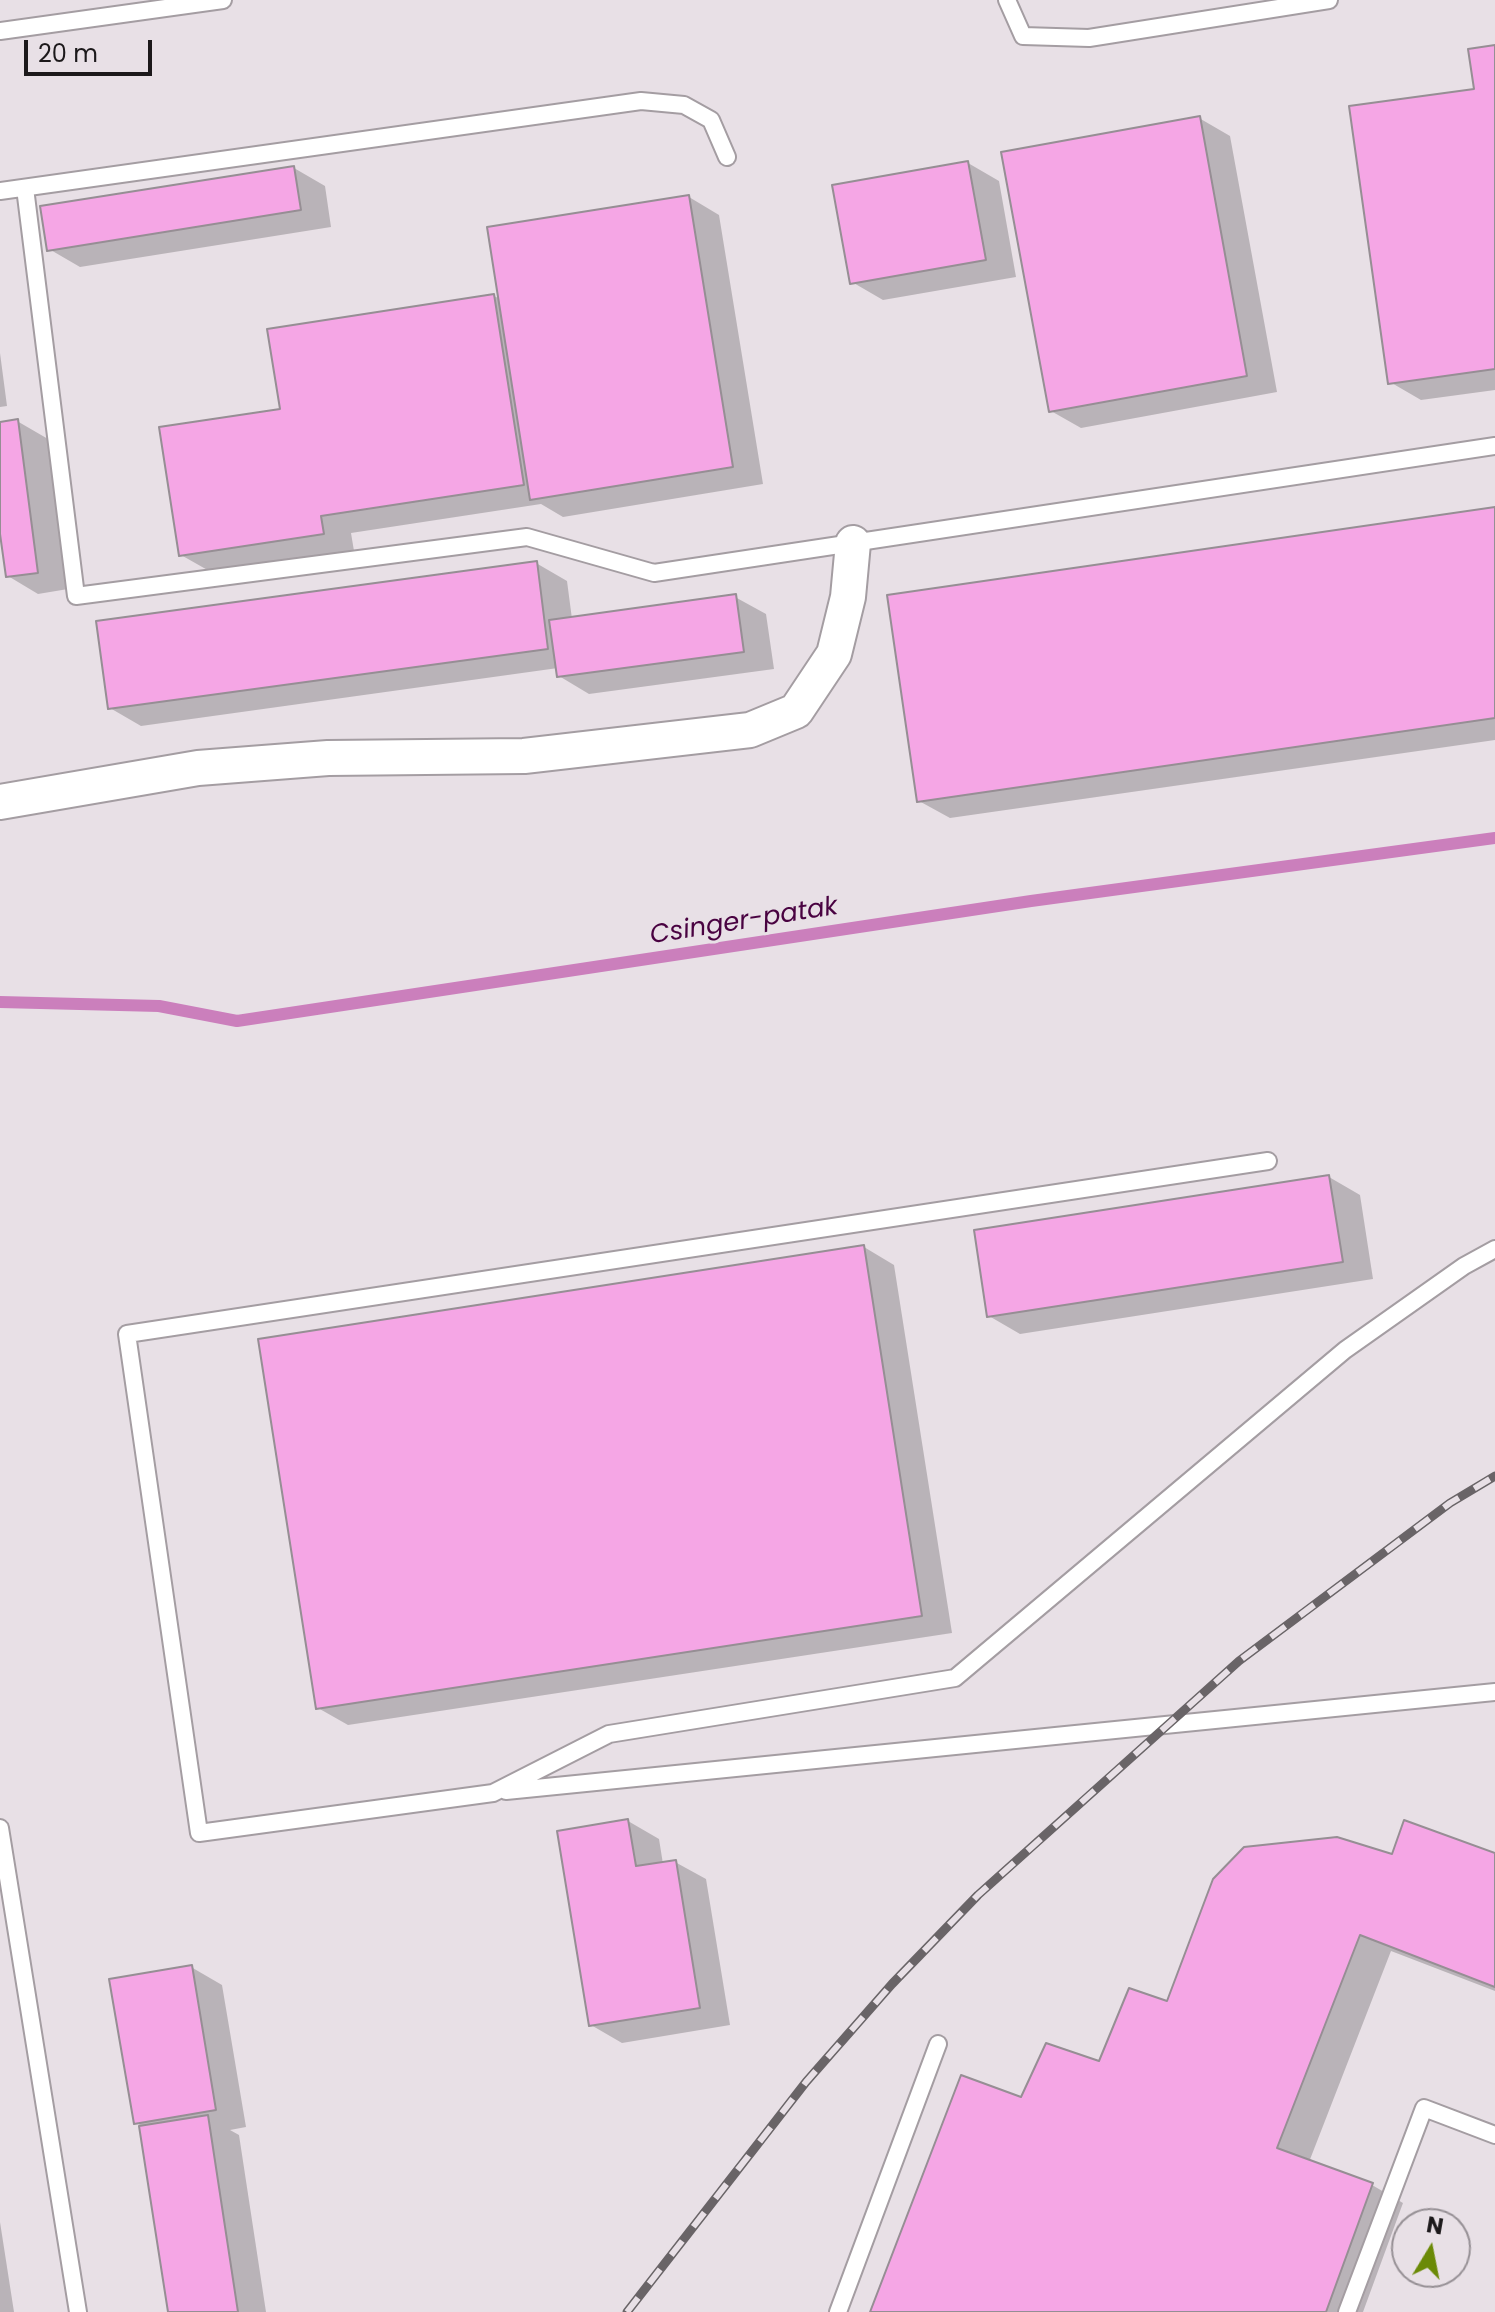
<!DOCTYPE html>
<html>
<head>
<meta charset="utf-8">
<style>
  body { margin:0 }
  #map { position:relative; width:1495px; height:2312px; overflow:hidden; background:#e8e0e6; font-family:Poppins,sans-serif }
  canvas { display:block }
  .north { position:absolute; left:1391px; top:2208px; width:80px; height:80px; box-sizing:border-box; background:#e8e0e6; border:2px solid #969095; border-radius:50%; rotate:10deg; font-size:22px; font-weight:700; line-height:32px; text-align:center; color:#1c191b }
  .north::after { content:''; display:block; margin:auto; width:28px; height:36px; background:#6b8a07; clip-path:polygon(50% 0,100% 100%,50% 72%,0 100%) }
  .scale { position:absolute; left:24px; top:40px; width:128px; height:36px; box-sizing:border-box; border:4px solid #1c191b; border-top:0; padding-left:10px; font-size:24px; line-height:28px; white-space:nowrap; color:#1c191b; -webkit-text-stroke:6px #e8e0e6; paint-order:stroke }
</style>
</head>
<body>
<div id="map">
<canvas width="1495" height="2312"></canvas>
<div class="north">N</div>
<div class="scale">20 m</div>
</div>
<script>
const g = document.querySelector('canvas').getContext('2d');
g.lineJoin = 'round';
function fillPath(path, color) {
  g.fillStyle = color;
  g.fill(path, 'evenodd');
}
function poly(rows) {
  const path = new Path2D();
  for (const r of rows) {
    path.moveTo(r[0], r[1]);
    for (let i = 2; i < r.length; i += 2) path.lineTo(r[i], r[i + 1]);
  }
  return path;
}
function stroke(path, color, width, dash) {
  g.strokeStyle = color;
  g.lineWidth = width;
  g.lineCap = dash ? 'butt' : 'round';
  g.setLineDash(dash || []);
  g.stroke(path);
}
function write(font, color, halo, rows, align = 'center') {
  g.font = font + ' Poppins,sans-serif';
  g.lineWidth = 6;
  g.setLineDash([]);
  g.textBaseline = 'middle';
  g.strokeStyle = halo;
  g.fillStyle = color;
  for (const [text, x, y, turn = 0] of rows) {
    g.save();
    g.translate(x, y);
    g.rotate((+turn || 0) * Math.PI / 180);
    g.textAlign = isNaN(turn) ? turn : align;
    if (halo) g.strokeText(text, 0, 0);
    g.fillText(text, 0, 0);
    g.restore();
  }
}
const shadow = poly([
  [1495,47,1495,390,1421,400,1390,382,1477,91],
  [1199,118,1230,136,1277,392,1081,428,1051,411],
  [968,163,999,181,1016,277,883,300,852,282],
  [294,168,325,186,331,227,80,267,49,249],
  [689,197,719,215,763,484,563,517,541,504,351,533,354,551,211,572,181,555,282,411,494,296,500,299],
  [0,353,7,406,0,407],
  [17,421,48,439,68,589,38,594,8,576,0,519,0,424],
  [1495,509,1495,740,950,818,919,801],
  [536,563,567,581,572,619,735,597,766,614,774,669,589,694,559,676,558,668,141,726,110,708],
  [1329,1177,1360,1195,1373,1279,1020,1334,989,1316],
  [864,1247,894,1265,952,1633,348,1725,318,1708],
  [628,1821,659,1839,663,1864,675,1862,706,1879,730,2025,622,2043,591,2025],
  [1495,1855,1495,1991,1391,1951,1309,2162,1372,2185,1403,2203,1363,2312,873,2312,1022,2100,1100,2063,1169,2003,1393,1856],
  [191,1967,222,1985,246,2127,230,2130,239,2135,266,2312,170,2312,142,2126,136,2123],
  [0,2222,14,2312,0,2312]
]);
const stream = poly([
  [0,1002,159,1006,237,1021,1031,901,1495,838]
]);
const building = poly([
  [1495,45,1495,369,1388,384,1349,106,1474,89,1468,49,1495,45],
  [1200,116,1247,376,1049,412,1001,152,1200,116],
  [968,161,986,260,850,284,832,185,968,161],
  [294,166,301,210,47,251,40,206,294,166],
  [689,195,733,467,530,500,487,227,689,195],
  [494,294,524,485,321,516,324,534,179,556,159,427,280,409,267,329,494,294],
  [18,419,38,573,6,577,0,534,0,422,18,419],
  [1495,507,1495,718,917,802,887,595,1495,507],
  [537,561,548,649,108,709,96,621,537,561],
  [736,594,744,652,557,677,549,620,736,594],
  [1329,1175,1343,1262,987,1317,974,1230,1329,1175],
  [864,1245,922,1616,316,1709,258,1339,864,1245],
  [628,1819,636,1866,676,1860,700,2008,589,2026,557,1831,628,1819],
  [1404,1820,1495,1853,1495,1987,1360,1935,1277,2148,1373,2183,1326,2312,870,2312,961,2075,1021,2097,1046,2043,1099,2061,1129,1988,1167,2001,1213,1879,1244,1847,1337,1837,1392,1854,1404,1820],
  [192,1965,216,2110,134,2124,109,1979,192,1965],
  [208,2115,238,2312,168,2312,139,2126,208,2115]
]);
const service = poly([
  [1007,0,1023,36,1089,38,1329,0],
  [0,31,223,0],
  [25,188,76,596,527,537,654,573,1495,446],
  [0,191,641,101,684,105,711,120,727,157],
  [1268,1161,127,1334,199,1833,493,1793,609,1734,955,1678,1345,1350,1464,1266,1495,1249],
  [506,1791,1495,1692],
  [0,1828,78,2312],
  [838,2312,938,2044],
  [1347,2312,1424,2108,1495,2135]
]);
const minor = poly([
  [0,802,198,768,328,758,524,756,750,730,796,711,834,654,848,597,853,543]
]);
const rail = poly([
  [627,2312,806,2082,892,1984,978,1895,1239,1661,1450,1503,1495,1476]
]);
const waterNames = [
  ["Csinger-patak",744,922,-9]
];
fillPath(shadow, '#0003');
stroke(stream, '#cb7fbc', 12);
fillPath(building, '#f5a6e5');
stroke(building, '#968e94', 2);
stroke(service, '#a49da2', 20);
stroke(minor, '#a49da2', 38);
stroke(service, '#fff', 16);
stroke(minor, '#fff', 34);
stroke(rail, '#696467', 9);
stroke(rail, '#e8e0e6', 6, [18]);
write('italic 26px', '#490241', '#e8e0e6', waterNames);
</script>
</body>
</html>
